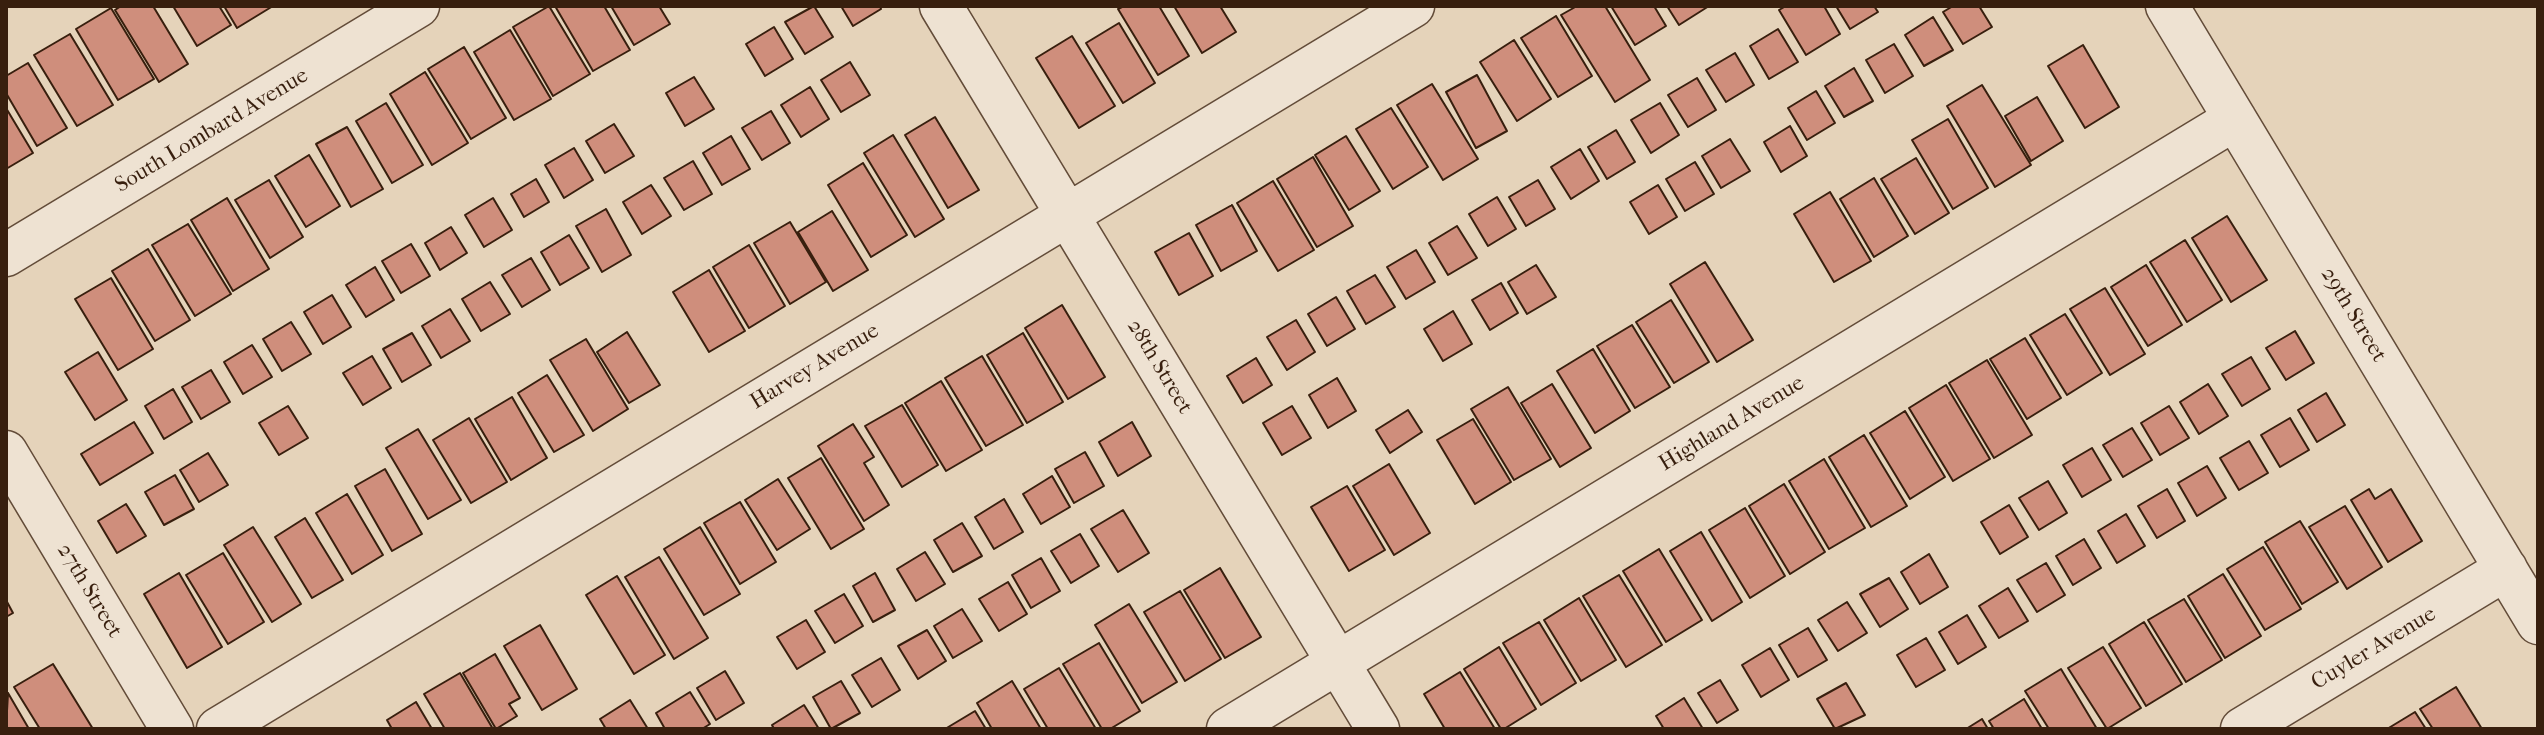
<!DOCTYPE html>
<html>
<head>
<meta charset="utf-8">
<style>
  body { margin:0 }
  #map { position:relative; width:2544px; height:735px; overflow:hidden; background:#e5d3ba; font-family:"IM FELL French Canon",serif }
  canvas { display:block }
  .frame { position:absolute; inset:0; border:8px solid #381f0e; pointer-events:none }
</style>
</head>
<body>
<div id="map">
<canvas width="2544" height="735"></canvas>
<div class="frame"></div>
</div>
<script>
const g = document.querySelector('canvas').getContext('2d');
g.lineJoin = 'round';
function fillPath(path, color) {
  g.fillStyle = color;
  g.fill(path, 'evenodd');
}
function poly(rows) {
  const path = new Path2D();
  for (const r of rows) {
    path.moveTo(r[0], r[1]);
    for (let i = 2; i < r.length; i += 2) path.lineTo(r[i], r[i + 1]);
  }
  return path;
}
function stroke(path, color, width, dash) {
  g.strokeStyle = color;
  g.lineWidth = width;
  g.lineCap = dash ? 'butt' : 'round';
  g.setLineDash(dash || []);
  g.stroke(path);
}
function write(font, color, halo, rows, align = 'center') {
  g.font = font + ' "IM FELL French Canon",serif';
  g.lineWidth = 7;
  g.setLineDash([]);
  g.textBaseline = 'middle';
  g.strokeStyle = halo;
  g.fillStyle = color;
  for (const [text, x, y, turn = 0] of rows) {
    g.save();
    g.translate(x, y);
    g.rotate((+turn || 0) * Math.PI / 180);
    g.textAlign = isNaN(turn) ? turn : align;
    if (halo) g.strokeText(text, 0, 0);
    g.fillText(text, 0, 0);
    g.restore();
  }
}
const building = poly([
  [121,6,153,6,188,64,159,82,115,10,121,6],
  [173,6,219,6,231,25,197,46,173,6],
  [224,6,273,6,237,28,224,6],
  [549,6,590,74,553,96,513,27,549,6],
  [555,6,604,6,630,50,593,71,555,6],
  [611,6,659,6,670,24,634,45,611,6],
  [814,6,833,37,805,54,785,22,814,6],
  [841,6,880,6,881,9,853,26,841,6],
  [1124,6,1159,6,1189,56,1158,75,1118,9,1124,6],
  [1174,6,1220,6,1236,32,1202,53,1174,6],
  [1577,6,1605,6,1650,80,1615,102,1561,15,1577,6],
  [1611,6,1654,6,1666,26,1635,45,1611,6],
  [1667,6,1709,6,1679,25,1667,6],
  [1786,6,1824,6,1840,34,1806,55,1779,10,1786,6],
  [1836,6,1874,6,1878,12,1850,29,1836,6],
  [1953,6,1979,6,1992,27,1963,44,1943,12,1953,6],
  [111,8,154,79,118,100,76,29,111,8],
  [1556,16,1592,76,1558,97,1521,38,1556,16],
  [1933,17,1953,50,1924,66,1905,35,1933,17],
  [1119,23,1155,83,1123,103,1086,43,1119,23],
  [774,27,793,59,765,76,746,44,774,27],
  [1778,29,1798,62,1769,79,1750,46,1778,29],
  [510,30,551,99,514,120,474,52,510,30],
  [70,34,113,105,77,126,34,55,70,34],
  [1072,36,1115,106,1079,128,1036,58,1072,36],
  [1514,40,1551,99,1517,121,1480,62,1514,40],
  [1894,44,1913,76,1885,93,1866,60,1894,44],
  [2083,45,2119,107,2085,128,2048,66,2083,45],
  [464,47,506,118,471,139,428,69,464,47],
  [1735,53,1754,85,1726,102,1706,70,1735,53],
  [850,62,870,95,841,112,821,80,850,62],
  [28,63,67,128,37,146,6,93,6,76,28,63],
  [1854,68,1873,101,1844,117,1825,86,1854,68],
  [425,72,468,143,432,165,390,94,425,72],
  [1477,75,1507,131,1476,148,1446,92,1477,75],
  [694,77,714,109,685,126,666,93,694,77],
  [1697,78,1716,110,1688,127,1668,95,1697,78],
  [1432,84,1478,159,1443,180,1397,105,1432,84],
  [1982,85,2031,165,1995,187,1947,106,1982,85],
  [810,87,829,119,801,137,781,105,810,87],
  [1816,91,1835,123,1807,140,1788,108,1816,91],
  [2037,97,2063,141,2031,161,2005,116,2037,97],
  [386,103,423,165,392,183,356,121,386,103],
  [1660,103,1679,135,1651,153,1631,120,1660,103],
  [6,108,33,153,6,169,6,108],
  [1391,108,1428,167,1393,189,1356,129,1391,108],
  [771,111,790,143,762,160,742,128,771,111],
  [935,117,979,190,948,208,905,135,935,117],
  [1948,119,1988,188,1953,209,1912,140,1948,119],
  [614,124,634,156,605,173,586,141,614,124],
  [1790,126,1807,156,1781,172,1764,142,1790,126],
  [347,127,383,189,351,207,316,144,347,127],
  [1616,130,1635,162,1607,179,1588,147,1616,130],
  [893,135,944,219,915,237,864,153,893,135],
  [731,136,750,169,722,185,703,153,731,136],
  [1346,136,1380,191,1349,210,1315,155,1346,136],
  [1730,139,1750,171,1721,188,1702,156,1730,139],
  [574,148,593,180,564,198,545,165,574,148],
  [1580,149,1599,181,1571,199,1551,167,1580,149],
  [309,155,340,206,306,227,275,176,309,155],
  [1313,157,1353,226,1317,247,1277,179,1313,157],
  [1916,158,1949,213,1915,234,1881,179,1916,158],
  [693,161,712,194,684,210,664,178,693,161],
  [1695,162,1714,194,1685,211,1666,179,1695,162],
  [863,163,907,235,871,257,828,185,863,163],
  [1874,178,1908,236,1874,257,1840,199,1874,178],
  [536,179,549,202,524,217,511,194,536,179],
  [269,180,303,237,270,258,235,200,269,180],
  [1538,180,1555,209,1526,226,1509,197,1538,180],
  [1273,181,1314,250,1278,271,1237,203,1273,181],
  [651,185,671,216,642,234,623,202,651,185],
  [1658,185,1677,217,1649,234,1630,202,1658,185],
  [1830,192,1871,261,1834,282,1794,214,1830,192],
  [1497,197,1516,229,1488,246,1469,214,1497,197],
  [227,198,269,269,233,291,191,220,227,198],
  [493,198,512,230,484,247,465,215,493,198],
  [1232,205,1257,251,1221,271,1196,225,1232,205],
  [606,209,631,255,602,272,576,226,606,209],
  [832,211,868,270,833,291,798,232,832,211],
  [2227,216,2267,280,2231,302,2192,238,2227,216],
  [790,222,826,282,790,304,754,243,790,222],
  [188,224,231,294,195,316,152,245,188,224],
  [1457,226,1477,258,1448,275,1429,243,1457,226],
  [451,227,467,253,440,270,425,243,451,227],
  [1189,233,1213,276,1179,295,1155,252,1189,233],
  [569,235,589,268,560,285,541,252,569,235],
  [2185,240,2222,300,2187,322,2150,262,2185,240],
  [411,244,430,276,401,293,382,261,411,244],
  [749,245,785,306,749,328,713,267,749,245],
  [148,249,190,320,155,341,112,271,148,249],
  [1416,250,1435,282,1406,299,1387,267,1416,250],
  [531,258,550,290,522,307,502,275,531,258],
  [1705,262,1753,340,1717,362,1670,284,1705,262],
  [1536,265,1556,297,1527,314,1508,282,1536,265],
  [2146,265,2182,325,2148,346,2111,287,2146,265],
  [375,267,394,300,366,317,346,285,375,267],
  [709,270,745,331,709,352,673,292,709,270],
  [1375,275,1395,307,1366,324,1347,291,1375,275],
  [111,278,153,349,118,370,75,299,111,278],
  [490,282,510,314,481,331,462,299,490,282],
  [1501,283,1518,313,1490,330,1472,300,1501,283],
  [2105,288,2145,354,2110,375,2070,309,2105,288],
  [332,295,351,327,323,344,304,312,332,295],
  [1336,297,1355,329,1327,346,1308,314,1336,297],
  [1671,300,1709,362,1674,383,1636,322,1671,300],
  [1062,305,1105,377,1068,399,1025,328,1062,305],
  [450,309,470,341,441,358,422,326,450,309],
  [1453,311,1472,344,1443,361,1424,329,1453,311],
  [2065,314,2102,373,2067,395,2030,335,2065,314],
  [1296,320,1315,352,1287,370,1267,337,1296,320],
  [291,322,311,354,282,371,263,339,291,322],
  [1632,325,1670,387,1635,408,1597,346,1632,325],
  [2295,331,2314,363,2286,380,2266,348,2295,331],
  [627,332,660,385,629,403,597,352,627,332],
  [412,333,431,365,402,382,383,349,412,333],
  [1023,333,1063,402,1027,423,987,355,1023,333],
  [2025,338,2061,398,2027,419,1990,359,2025,338],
  [586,339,628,409,593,431,550,360,586,339],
  [252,345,272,377,243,394,224,362,252,345],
  [1593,349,1630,411,1595,433,1557,371,1593,349],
  [98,352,127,400,95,420,65,372,98,352],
  [372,356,391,388,363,405,343,373,372,356],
  [982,356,1023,425,986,446,945,378,982,356],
  [2251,357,2270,389,2242,406,2222,374,2251,357],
  [1256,358,1272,385,1243,403,1227,376,1256,358],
  [1987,360,2032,435,1994,458,1949,383,1987,360],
  [211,370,230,402,201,419,182,387,211,370],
  [547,375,584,435,554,452,518,393,547,375],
  [1337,378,1356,411,1328,428,1309,395,1337,378],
  [941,381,982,450,946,471,905,403,941,381],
  [1552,384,1591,448,1560,467,1521,403,1552,384],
  [2208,384,2228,416,2199,434,2180,402,2208,384],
  [1946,385,1990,459,1953,481,1909,408,1946,385],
  [1508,387,1551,459,1514,480,1471,409,1508,387],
  [173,389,192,422,164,439,145,406,173,389],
  [2326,393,2345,425,2317,442,2298,410,2326,393],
  [512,397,547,458,511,480,475,419,512,397],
  [902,405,938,465,902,487,865,426,902,405],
  [288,406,308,438,279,455,259,423,288,406],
  [1292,406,1311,438,1282,455,1263,423,1292,406],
  [2169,406,2189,438,2160,455,2141,423,2169,406],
  [1408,410,1422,432,1390,453,1376,430,1408,410],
  [1905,411,1945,477,1910,499,1870,433,1905,411],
  [469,418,507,482,471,503,433,440,469,418],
  [2290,418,2309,450,2280,467,2261,435,2290,418],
  [1473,419,1511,482,1475,504,1437,440,1473,419],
  [134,422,153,453,100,485,81,454,134,422],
  [1132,422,1151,456,1118,476,1099,442,1132,422],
  [853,424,874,457,864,463,889,505,864,521,818,446,853,424],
  [2132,428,2152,460,2123,477,2103,445,2132,428],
  [418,429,461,500,428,519,386,448,418,429],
  [1864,435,1907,506,1871,527,1829,457,1864,435],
  [2249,441,2268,473,2239,490,2220,458,2249,441],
  [2092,448,2111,480,2082,497,2063,465,2092,448],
  [1085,452,1104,486,1074,503,1055,469,1085,452],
  [208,453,228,485,199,502,180,470,208,453],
  [821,458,864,529,831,549,788,478,821,458],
  [1824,459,1865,528,1829,549,1789,481,1824,459],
  [1389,464,1430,533,1394,555,1353,486,1389,464],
  [2207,466,2226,498,2197,516,2178,483,2207,466],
  [385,469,422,534,392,551,355,486,385,469],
  [175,475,194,509,164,525,145,492,175,475],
  [1052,476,1070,507,1041,524,1023,494,1052,476],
  [778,479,810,529,777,550,745,500,778,479],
  [2048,481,2067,513,2039,530,2019,498,2048,481],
  [1784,484,1825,552,1790,574,1749,506,1784,484],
  [1347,486,1385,550,1349,571,1311,507,1347,486],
  [2167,489,2185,521,2157,538,2138,506,2167,489],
  [2369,489,2375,499,2391,489,2422,541,2388,562,2351,500,2369,489],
  [347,494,383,555,352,574,316,513,347,494],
  [1004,499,1023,532,994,549,975,517,1004,499],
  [740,502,776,562,740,584,704,523,740,502],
  [126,504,146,536,117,553,98,521,126,504],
  [2009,505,2028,537,2000,554,1981,522,2009,505],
  [2345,506,2382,567,2347,589,2309,527,2345,506],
  [1745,508,1785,576,1750,598,1709,530,1745,508],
  [1123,510,1149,553,1118,572,1091,529,1123,510],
  [2126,514,2145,546,2117,563,2098,531,2126,514],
  [305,518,343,580,312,598,275,537,305,518],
  [2300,521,2338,582,2302,604,2265,542,2300,521],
  [962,523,982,556,953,572,934,540,962,523],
  [253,527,301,604,272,622,224,545,253,527],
  [700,527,740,594,704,615,664,549,700,527],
  [1701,532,1742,602,1712,621,1670,551,1701,532],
  [1080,534,1099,566,1071,583,1051,551,1080,534],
  [2084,539,2101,568,2073,585,2056,556,2084,539],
  [2263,547,2301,609,2265,630,2227,569,2263,547],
  [1659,549,1702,620,1666,642,1623,571,1659,549],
  [925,552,945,584,916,601,897,569,925,552],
  [223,553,264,622,228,644,186,575,223,553],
  [1929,554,1948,587,1920,604,1901,572,1929,554],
  [659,557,708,638,674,659,625,577,659,557],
  [1041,558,1060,591,1031,608,1012,575,1041,558],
  [2046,563,2065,595,2037,612,2017,580,2046,563],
  [1220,568,1261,637,1225,658,1184,590,1220,568],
  [179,573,222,647,187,668,144,594,179,573],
  [875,573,895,610,873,622,853,586,875,573],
  [2223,574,2261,636,2225,658,2188,596,2223,574],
  [1619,575,1662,645,1626,667,1583,596,1619,575],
  [617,576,665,655,634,674,586,595,617,576],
  [1889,578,1908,609,1880,627,1860,594,1889,578],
  [1008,582,1027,614,999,631,979,599,1008,582],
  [2008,588,2028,621,1999,638,1979,606,2008,588],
  [1180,591,1221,659,1185,681,1144,612,1180,591],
  [844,594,863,626,835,643,815,611,844,594],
  [1579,598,1616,660,1581,681,1544,620,1579,598],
  [2184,599,2222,660,2186,682,2148,620,2184,599],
  [6,600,13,613,6,617,6,600],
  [1847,602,1867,633,1838,651,1818,620,1847,602],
  [1129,604,1177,682,1142,703,1095,625,1129,604],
  [962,609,982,641,953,658,934,626,962,609],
  [1967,615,1986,647,1958,664,1939,632,1967,615],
  [806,620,825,652,797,669,777,637,806,620],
  [1539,622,1576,683,1541,705,1503,643,1539,622],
  [2144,622,2182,684,2146,706,2109,644,2144,622],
  [540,625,577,689,542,710,504,646,540,625],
  [1808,628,1827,660,1798,677,1779,645,1808,628],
  [927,630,946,661,918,679,898,646,927,630],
  [1926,638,1945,670,1916,687,1897,655,1926,638],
  [1099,643,1140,711,1110,729,1102,729,1063,664,1099,643],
  [1499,647,1536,709,1504,729,1501,729,1464,669,1499,647],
  [2103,647,2141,708,2107,729,2068,668,2103,647],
  [1770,648,1789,680,1761,697,1742,665,1770,648],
  [495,654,520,698,509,704,517,716,496,729,463,673,495,654],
  [881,658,900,690,872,707,852,675,881,658],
  [53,664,93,729,40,729,14,687,53,664],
  [1059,668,1096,729,1048,729,1024,689,1059,668],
  [2061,669,2097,729,2049,729,2025,691,2061,669],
  [725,671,744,703,716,720,697,688,725,671],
  [1460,672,1495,729,1445,729,1424,694,1460,672],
  [460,673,493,729,445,729,424,694,460,673],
  [1720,680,1738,710,1717,723,1698,693,1720,680],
  [841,681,860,713,831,729,813,697,841,681],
  [1012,681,1041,729,992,729,977,703,1012,681],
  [1846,683,1865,715,1835,729,1817,699,1846,683],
  [2456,687,2482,729,2433,729,2420,709,2456,687],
  [690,692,710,724,702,729,665,729,656,713,690,692],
  [8,693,29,729,6,729,8,693],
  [1684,698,1703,729,1664,729,1656,716,1684,698],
  [2024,699,2042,729,1994,729,1989,721,2024,699],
  [630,700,648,729,606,729,600,719,630,700],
  [416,702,432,729,392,729,387,720,416,702],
  [804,705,819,729,774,729,772,725,804,705],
  [975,711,986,729,945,729,975,711],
  [2415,712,2426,729,2387,729,2415,712],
  [1982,719,1988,729,1966,729,1982,719]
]);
const minor = poly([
  [941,6,1378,729],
  [2167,6,2538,623],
  [6,255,418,6],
  [6,452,172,729],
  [218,729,1413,6],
  [1228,729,2235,119],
  [2242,729,2506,569]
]);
const streetNames = [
  ["South Lombard Avenue",212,131,-31],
  ["29th Street",2353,315,59],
  ["Harvey Avenue",815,367,-31],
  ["28th Street",1159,367,59],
  ["Highland Avenue",1732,424,-31],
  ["27th Street",89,591,59],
  ["Cuyler Avenue",2374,649,-31]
];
fillPath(building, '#cf8e7c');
stroke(building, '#381f0e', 2);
stroke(minor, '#634c39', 45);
stroke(minor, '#eee2d2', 42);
write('22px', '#381f0e', '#eee2d2', streetNames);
</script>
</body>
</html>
